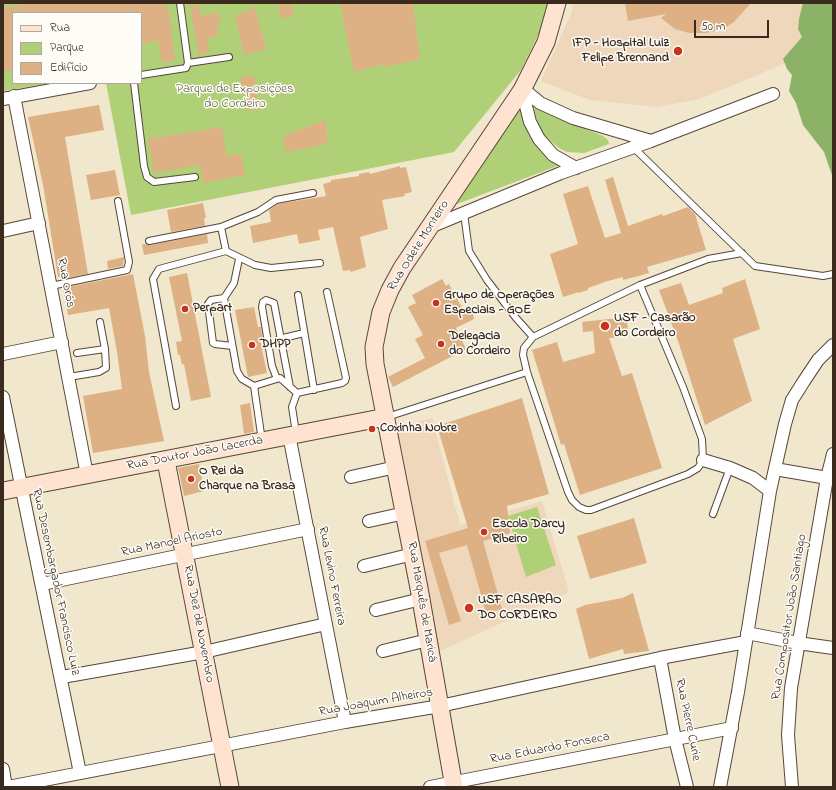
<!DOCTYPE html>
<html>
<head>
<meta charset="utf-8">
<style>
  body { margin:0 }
  #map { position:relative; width:836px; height:790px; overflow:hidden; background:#f1e7cd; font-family:"Indie Flower",sans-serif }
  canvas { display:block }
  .frame { position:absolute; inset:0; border:4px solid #3b2a1e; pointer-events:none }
  .legend { position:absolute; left:12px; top:12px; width:130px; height:72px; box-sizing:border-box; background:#fdfcf7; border:1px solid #afa8a0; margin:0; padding:5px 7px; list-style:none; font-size:12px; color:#3b2a1e }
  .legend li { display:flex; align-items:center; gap:8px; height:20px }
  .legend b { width:20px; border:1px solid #afa8a0 }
  .scale { position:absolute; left:694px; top:20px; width:75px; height:18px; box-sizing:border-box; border:2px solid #3b2a1e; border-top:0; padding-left:5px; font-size:12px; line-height:14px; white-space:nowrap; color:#3b2a1e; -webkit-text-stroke:3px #fdfcf7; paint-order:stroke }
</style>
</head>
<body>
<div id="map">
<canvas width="836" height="790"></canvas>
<div class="frame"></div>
<ul class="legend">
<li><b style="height:5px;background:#fee3d1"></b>Rua</li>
<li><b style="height:11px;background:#b0d077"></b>Parque</li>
<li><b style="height:11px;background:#deb185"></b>Edifício</li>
</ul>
<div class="scale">50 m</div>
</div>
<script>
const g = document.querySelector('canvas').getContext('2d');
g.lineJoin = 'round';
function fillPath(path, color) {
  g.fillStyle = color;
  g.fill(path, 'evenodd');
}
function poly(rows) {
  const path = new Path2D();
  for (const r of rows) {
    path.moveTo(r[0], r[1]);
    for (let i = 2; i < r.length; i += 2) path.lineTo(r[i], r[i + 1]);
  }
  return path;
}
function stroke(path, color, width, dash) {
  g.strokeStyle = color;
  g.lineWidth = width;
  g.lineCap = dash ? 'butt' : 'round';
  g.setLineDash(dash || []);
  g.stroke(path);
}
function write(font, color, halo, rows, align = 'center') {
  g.font = font + ' "Indie Flower",sans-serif';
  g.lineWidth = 3;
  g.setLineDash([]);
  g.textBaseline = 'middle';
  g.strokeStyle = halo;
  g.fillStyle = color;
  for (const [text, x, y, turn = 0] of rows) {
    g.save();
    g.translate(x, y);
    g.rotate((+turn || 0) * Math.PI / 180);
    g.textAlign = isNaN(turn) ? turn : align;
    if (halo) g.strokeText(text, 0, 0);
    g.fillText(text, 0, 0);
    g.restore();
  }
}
const built = poly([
  [573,3,809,3,814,40,788,62,700,99,657,107,590,100,541,81,571,14],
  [432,418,460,525,542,501,569,592,438,652,419,538,396,428]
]);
const green = poly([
  [3,3,549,3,540,31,521,70,454,152,131,215,106,83,141,83,141,13,13,13,13,83,52,83,3,91],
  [519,104,525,126,531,138,541,150,560,165,457,204,456,202],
  [536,108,603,136,608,140,609,144,584,153,567,152,559,148,544,136,538,124,534,110],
  [537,507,556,565,526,577,508,516]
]);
const forest = poly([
  [803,3,833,3,833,178,824,152,803,125,796,103,789,91,792,75,787,69,783,59,802,37,798,29,799,19]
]);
const building = poly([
  [29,3,166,3,167,10,169,10,175,60,162,63,158,40,141,44,141,13,13,13,13,70,3,72,3,9],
  [278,3,291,3,294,15,281,19],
  [340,3,413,3,420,59,386,67,385,64,354,72],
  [625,3,751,3,734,22,723,29,706,33,689,33,675,29,661,18,666,14,628,21],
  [199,5,202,16,219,12,220,26,217,26,218,35,207,39,209,51,199,57,190,6],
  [255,7,266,49,244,55,235,16],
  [254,75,259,108,248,111,240,78],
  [99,105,104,130,65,137,88,274,61,279,61,277,58,277,43,185,28,117],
  [326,120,327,144,286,152,283,136],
  [222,127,227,156,241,154,245,175,203,183,200,165,154,173,148,139],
  [400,166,400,168,406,167,412,192,404,194,405,196,382,200,388,229,360,237,366,267,351,272,350,270,343,271,333,227,318,230,320,240,299,244,297,234,253,243,250,226,271,222,269,210,277,204,326,196,323,184,331,182,331,180,359,176,359,174,369,172,370,174],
  [115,170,120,195,91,200,86,175],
  [613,177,628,226,662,214,663,216,688,207,695,214,706,250,647,267,649,273,639,276,623,280,623,277,608,281,588,288,588,290,579,293,579,292,563,297,550,254,578,244,563,194,588,186,605,238,621,233,605,180],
  [203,203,206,218,204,218,205,226,171,232,167,210],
  [207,234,208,243,144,255,142,244,150,245],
  [124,257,123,266,108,269,107,261],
  [187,273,211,397,191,401,184,364,182,365,180,355,178,355,176,342,182,341,169,277],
  [133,274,145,336,149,372,164,441,93,453,83,396,122,389,117,352,109,308,68,315,63,288],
  [442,279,446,286,449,284,465,313,472,310,474,319,456,328,466,349,393,387,388,377,425,358,415,339,423,335,408,307,416,303,412,295],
  [745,279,760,329,733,339,752,401,705,425,678,341,659,290,681,283,689,305,723,293,722,288],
  [254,307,258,327,261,327,263,340,260,340,267,373,248,377,235,310],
  [627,317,628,336,609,338,622,376,632,373,662,468,580,495,564,444,561,445,532,350,557,342,563,362,595,353,593,331,583,332,582,322],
  [522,398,549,494,507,506,510,533,483,541,502,609,486,613,467,545,439,553,461,621,449,625,425,541,468,528,437,426],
  [250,403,254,432,244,434,240,405],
  [199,464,204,491,184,496,178,468],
  [634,518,647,563,590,579,577,536],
  [633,593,649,651,624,654,623,649,589,659,576,609,585,605,622,598]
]);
const service = poly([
  [188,63,229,57],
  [141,75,186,68,188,63,180,3],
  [134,83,144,166,147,177,154,182,195,177],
  [634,148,755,266,823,276,833,274],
  [464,213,469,251,487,280,516,318,533,337],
  [221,227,226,251],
  [149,241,221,227,258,212,276,200,313,193],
  [239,259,234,283,224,298,237,371,242,379,254,386],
  [640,285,683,387,702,439,703,460,698,468,688,474,591,510,586,510,579,507,572,500,568,492,527,372,523,355,524,348,533,337,640,285],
  [640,285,708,259,742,253],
  [51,286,127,270,129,262,118,201],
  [298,295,314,390],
  [224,298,211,300,208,304,213,343,215,344,232,346],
  [100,322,105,349],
  [279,339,304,333],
  [69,377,99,372,106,368,105,349,77,353],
  [277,379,272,366,262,307,263,302,266,300,274,303,290,387],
  [176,406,153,279,159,269,226,251,255,265,271,268,320,263],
  [387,417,527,372],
  [296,433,292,407,297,393],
  [262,441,254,386,280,378,297,393,342,383,345,381,346,378,327,292],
  [713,514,730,468]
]);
const minor = poly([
  [523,89,540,103,573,118,651,141],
  [522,90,530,122,539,139,553,155,576,168],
  [14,96,87,475],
  [3,99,90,83],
  [430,227,561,173,651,141,773,94],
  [3,231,39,223],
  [3,354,62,342],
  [3,397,80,773],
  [289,435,345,722],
  [703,460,730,468,753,478,770,491],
  [775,469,833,479],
  [351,477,396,467],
  [369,521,405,513],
  [364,566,413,554],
  [42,584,308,529],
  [376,610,421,599],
  [747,633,798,643,833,648],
  [383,651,428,640],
  [660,658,675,739,687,787],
  [62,677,204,652,326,624],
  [3,769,6,787],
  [8,787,345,722,440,706,660,658,746,642],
  [430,787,732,728],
  [720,787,738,692,770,491,785,424,792,400,804,381,818,360,833,345],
  [792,787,788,735,791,688,827,478,833,454]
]);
const secondary = poly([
  [166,461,230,787],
  [3,491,386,417],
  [454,787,419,588,375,364,374,347,381,312,390,290,402,268,522,90,546,42,557,3]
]);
const markers = [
  [678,51,5,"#c8321e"],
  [436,303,4,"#c8321e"],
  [185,309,4,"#c8321e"],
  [605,326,5,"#c8321e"],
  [441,344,4,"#c8321e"],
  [252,345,4,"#c8321e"],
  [372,429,4,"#c8321e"],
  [191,479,4,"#c8321e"],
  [484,532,4,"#c8321e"],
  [469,608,5,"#c8321e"]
];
const poiNames = [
  ["IFP - Hospital Luiz",669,44,"right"],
  ["Felipe Brennand",669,59,"right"],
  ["Grupo de Operações",444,296],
  ["Especiais - GOE",444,311],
  ["Perpart",193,309],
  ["USF - Casarão",614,319],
  ["do Cordeiro",614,334],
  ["Delegacia",449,337],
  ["do Cordeiro",449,352],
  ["DHPP",260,345],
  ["Coxinha Nobre",380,429],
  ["O Rei da",199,472],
  ["Charque na Brasa",199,487],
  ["Escola Darcy",492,525],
  ["Ribeiro",492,540],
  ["USF CASARAO",478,601],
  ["DO CORDEIRO",478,616]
];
const parkNames = [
  ["Parque de Exposições",235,90],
  ["do Cordeiro",235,105]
];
const streetNames = [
  ["Rua Odete Monteiro",419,246,-58],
  ["Rua Orós",65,283,79],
  ["Rua Doutor João Lacerda",195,454,-11],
  ["Rua Manoel Ariosto",172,543,-12],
  ["Rua Levino Ferreira",331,576,79],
  ["Rua Desembargador Francisco Luiz",55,582,78],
  ["Rua Marquês de Maricá",421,602,80],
  ["Rua Compositor João Santiago",790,617,-81],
  ["Rua Dez de Novembro",198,624,79],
  ["Rua Joaquim Alheiros",376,703,-10],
  ["Rua Pierre Curie",687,720,78],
  ["Rua Eduardo Fonseca",550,749,-11]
];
fillPath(built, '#eed7bb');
fillPath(green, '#b0d077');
fillPath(forest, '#8cb268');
fillPath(building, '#deb185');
stroke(service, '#564638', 8);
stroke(minor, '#564638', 14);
stroke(secondary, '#564638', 19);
stroke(service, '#fff', 6);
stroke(minor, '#fff', 12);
stroke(secondary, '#fee3d1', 17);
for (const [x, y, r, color] of markers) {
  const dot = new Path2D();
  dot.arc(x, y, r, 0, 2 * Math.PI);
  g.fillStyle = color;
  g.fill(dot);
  stroke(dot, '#fdfcf7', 1.5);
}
write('bold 13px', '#3b2a1e', '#fdfcf7', poiNames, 'left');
write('13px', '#5e5c39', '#fdfcf7', parkNames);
write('13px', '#3b2a1e', '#fdfcf7', streetNames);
</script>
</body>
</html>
